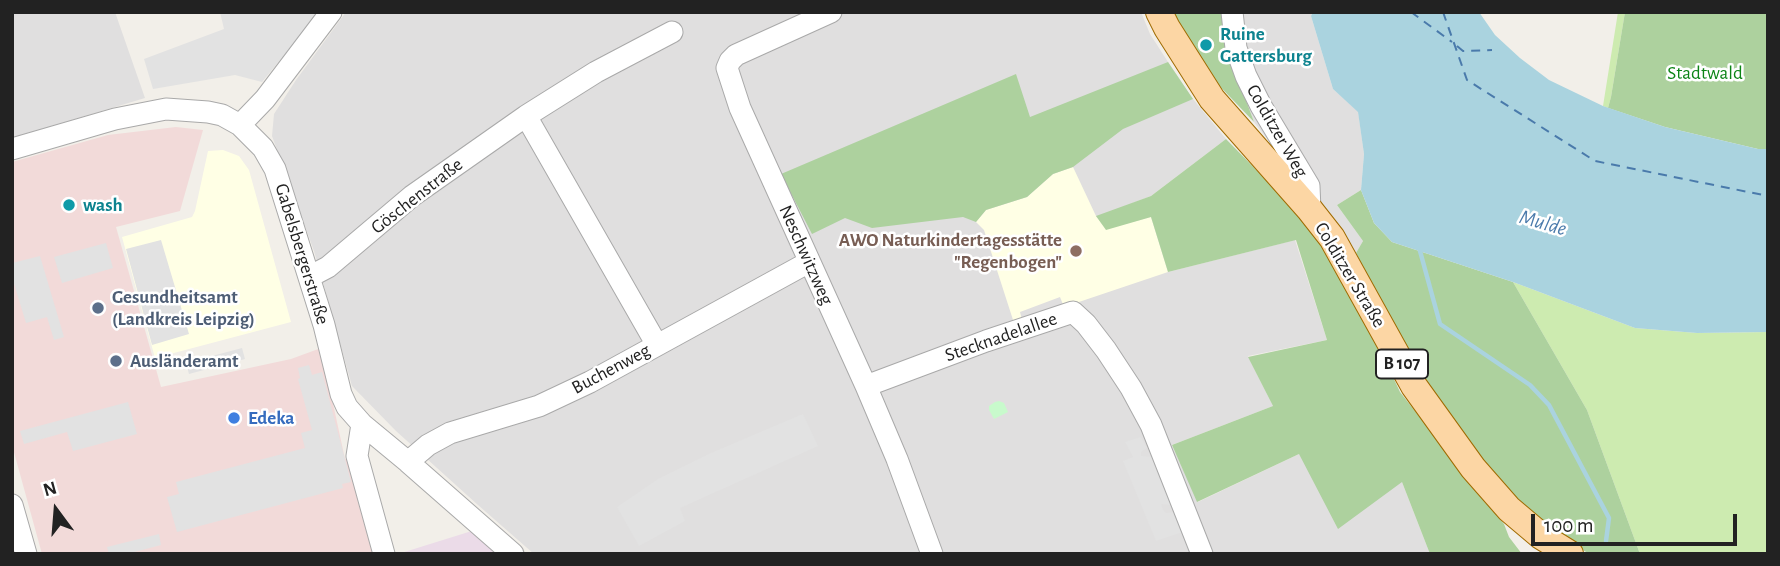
<!DOCTYPE html>
<html>
<head>
<meta charset="utf-8">
<style>
  body { margin:0 }
  #map { position:relative; width:1780px; height:566px; overflow:hidden; background:#f2efe9; font-family:"Alegreya Sans",sans-serif }
  canvas { display:block }
  .frame { position:absolute; inset:0; border:14px solid #222; pointer-events:none }
  .north { position:absolute; left:21px; top:475px; width:70px; height:70px; -webkit-text-stroke:5px #fff; paint-order:stroke; rotate:344deg; font-size:19px; font-weight:700; line-height:28px; text-align:center; color:#222 }
  .north::after { content:''; display:block; margin:auto; width:24px; height:32px; background:#222; clip-path:polygon(50% 0,100% 100%,50% 72%,0 100%) }
  .scale { position:absolute; left:1531px; top:514px; width:206px; height:32px; box-sizing:border-box; border:4px solid #222; border-top:0; padding-left:9px; font-size:21px; line-height:24px; white-space:nowrap; color:#222; -webkit-text-stroke:5px #fff; paint-order:stroke }
</style>
</head>
<body>
<div id="map">
<canvas width="1780" height="566"></canvas>
<div class="frame"></div>
<div class="north">N</div>
<div class="scale">100 m</div>
</div>
<script>
const g = document.querySelector('canvas').getContext('2d');
g.lineJoin = 'round';
function fillPath(path, color) {
  g.fillStyle = color;
  g.fill(path, 'evenodd');
}
function poly(rows) {
  const path = new Path2D();
  for (const r of rows) {
    path.moveTo(r[0], r[1]);
    for (let i = 2; i < r.length; i += 2) path.lineTo(r[i], r[i + 1]);
  }
  return path;
}
function stroke(path, color, width, dash) {
  g.strokeStyle = color;
  g.lineWidth = width;
  g.lineCap = dash ? 'butt' : 'round';
  g.setLineDash(dash || []);
  g.stroke(path);
}
function write(font, color, halo, rows, align = 'center') {
  g.font = font + ' "Alegreya Sans",sans-serif';
  g.lineWidth = 5;
  g.setLineDash([]);
  g.textBaseline = 'middle';
  g.strokeStyle = halo;
  g.fillStyle = color;
  for (const [text, x, y, turn = 0] of rows) {
    g.save();
    g.translate(x, y);
    g.rotate((+turn || 0) * Math.PI / 180);
    g.textAlign = isNaN(turn) ? turn : align;
    if (halo) g.strokeText(text, 0, 0);
    g.fillText(text, 0, 0);
    g.restore();
  }
}
const residential = poly([
  [12,12,115,12,145,98,12,138],
  [346,12,1141,12,1150,34,1168,62,1193,99,1226,139,1151,196,1097,217,1106,230,1151,217,1168,272,1295,240,1327,340,1248,356,1273,406,1172,445,1198,502,1299,454,1402,482,1430,554,534,554,478,505,396,431,352,386,314,251,272,136,274,114,296,80],
  [1224,12,1313,12,1311,16,1333,89,1358,111,1364,154,1361,190,1337,205,1363,241,1356,253,1254,122,1232,62]
]);
const commercial = poly([
  [176,127,203,130,180,211,116,227,161,387,291,359,321,348,345,459,357,456,383,554,42,554,12,445,12,162,108,135]
]);
const industrial = poly([
  [475,530,502,554,398,554]
]);
const education = poly([
  [223,150,239,156,249,170,291,322,155,358,122,237,192,217,195,211,208,151],
  [1073,167,1096,216,1106,229,1151,217,1168,272,1064,307,1060,297,1020,312,1022,320,1014,323,984,230,976,222,986,210,1027,197,1053,174]
]);
const grass = poly([
  [1618,12,1625,12,1611,97,1608,108,1603,106],
  [1513,282,1635,328,1697,333,1768,332,1768,554,1640,554,1587,410]
]);
const forest = poly([
  [1173,12,1224,12,1232,62,1254,122,1210,76,1183,32],
  [1625,12,1768,12,1768,149,1758,149,1665,127,1608,108,1611,97],
  [1168,62,1193,99,1123,129,1073,167,1053,174,1027,197,986,210,976,222,963,217,872,228,845,218,812,234,781,174,1016,74,1030,117],
  [1226,139,1273,187,1316,237,1327,253,1379,347,1400,392,1504,524,1509,537,1522,554,1430,554,1402,482,1338,529,1299,454,1197,502,1172,445,1273,406,1248,357,1327,340,1296,240,1168,272,1151,217,1106,230,1096,216,1151,196],
  [1361,190,1374,223,1392,242,1513,282,1587,410,1640,554,1590,554,1566,541,1513,500,1434,397,1409,356,1356,253,1363,241,1337,205]
]);
const park = poly([
  [999,401,1004,403,1008,412,994,419,989,410,989,406,995,402]
]);
const parking = poly([
  [220,12,317,12,313,20,262,82,235,75,153,89,144,59,224,29],
  [161,240,189,334,152,345,126,249],
  [106,243,113,268,62,283,54,257],
  [40,256,64,337,54,340,47,317,26,323,12,277,12,263],
  [242,348,245,359,189,374,186,363],
  [309,365,312,375,322,372,351,482,342,484,343,488,177,532,167,497,179,494,176,482,305,448,301,433,312,430,298,379,300,378,298,368],
  [128,402,137,434,73,451,67,432,24,444,20,431],
  [803,414,818,446,680,508,685,521,639,546,617,507,658,479,711,453],
  [1141,437,1147,448,1141,452,1141,456,1154,457,1172,505,1161,504,1163,510,1166,513,1175,512,1183,532,1156,541,1123,461,1133,457,1125,442],
  [159,534,161,545,127,554,109,554,107,547]
]);
const water = poly([
  [1313,12,1479,12,1495,35,1520,58,1549,80,1603,106,1665,127,1758,149,1768,149,1768,332,1697,333,1635,328,1513,282,1392,242,1374,223,1361,190,1364,154,1358,112,1333,89,1311,16]
]);
const stream = poly([
  [1420,248,1420,251,1440,324,1530,385,1549,405,1609,518,1606,541]
]);
const ferry = poly([
  [1411,12,1452,42],
  [1443,12,1467,80,1595,161,1768,196],
  [1457,46,1463,51,1492,50]
]);
const minor = poly([
  [831,12,736,55,730,61,727,68,740,108,866,386,897,459,932,554],
  [1232,12,1236,48,1246,76,1261,106,1309,186,1310,210],
  [526,116,657,345],
  [240,125,265,99,331,12],
  [12,149,115,119,166,109,208,112,222,115,240,125,263,148,275,169,324,325,341,394,347,407,362,424,408,462,513,554],
  [309,277,328,267,412,196,526,116,596,72,672,32],
  [866,386,986,341,1073,312,1086,324,1106,350,1131,388,1151,425,1202,554],
  [362,424,357,456,384,554],
  [408,462,428,445,450,433,539,406,590,382,809,262],
  [12,505,26,554]
]);
const major = poly([
  [1159,12,1167,28,1212,99,1310,210,1332,238,1414,386,1473,468,1509,509,1541,536,1570,554]
]);
const markers = [
  [1206,45,7,"#0f9aa8"],
  [69,205,7,"#0f9aa8"],
  [1076,251,7,"#8d6e63"],
  [98,308,7,"#5c6f8a"],
  [116,361,7,"#5c6f8a"],
  [234,418,7,"#3f7fe0"]
];
const shields = [
  [1402,364,52]
];
const shieldNames = [
  ["B 107",1402,364]
];
const cultureNames = [
  ["Ruine",1220,34],
  ["Gattersburg",1220,56],
  ["wash",83,205]
];
const parkNames = [
  ["Stadtwald",1705,73]
];
const streetNames = [
  ["Colditzer Weg",1277,131,60],
  ["Göschenstraße",417,196,-38],
  ["Gabelsbergerstraße",302,254,73],
  ["Neschwitzweg",806,255,66],
  ["Colditzer Straße",1350,275,59],
  ["Stecknadelallee",1001,337,-19],
  ["Buchenweg",611,369,-28]
];
const educationNames = [
  ["AWO Naturkindertagesstätte",1062,240],
  ["\"Regenbogen\"",1062,262]
];
const serviceNames = [
  ["Gesundheitsamt",112,297],
  ["(Landkreis Leipzig)",112,319],
  ["Ausländeramt",130,361]
];
const shopNames = [
  ["Edeka",248,418]
];
const waterNames = [
  ["Mulde",1543,223,16]
];
fillPath(residential, '#e0dfdf');
fillPath(commercial, '#f2dad9');
fillPath(industrial, '#ebdbe8');
fillPath(education, '#ffffe5');
fillPath(grass, '#cdebb0');
fillPath(forest, '#add19e');
fillPath(park, '#c8facc');
fillPath(parking, '#e2e2e2');
fillPath(water, '#aad3df');
stroke(stream, '#aad3df', 4.5);
stroke(ferry, '#4a7aab', 2, [9, 7]);
stroke(minor, '#a9a9a9', 23);
stroke(major, '#a06b00', 28);
stroke(minor, '#fff', 21);
stroke(major, '#fcd6a4', 26);
for (const [x, y, r, color] of markers) {
  const dot = new Path2D();
  dot.arc(x, y, r, 0, 2 * Math.PI);
  g.fillStyle = color;
  g.fill(dot);
  stroke(dot, '#fff', 2.5);
}
for (const [x, y, w] of shields) {
  const box = new Path2D();
  box.roundRect(x - w / 2, y - 14.5, w, 29, 5);
  g.fillStyle = '#fff';
  g.fill(box);
  stroke(box, '#222', 2);
}
write('bold 18px', '#222', null, shieldNames);
write('bold 19px', '#0d838f', '#fff', cultureNames, 'left');
write('19px', '#0c8416', '#fff', parkNames);
write('19px', '#222', '#fff', streetNames);
write('bold 19px', '#785e54', '#fff', educationNames, 'right');
write('bold 19px', '#4e5e75', '#fff', serviceNames, 'left');
write('bold 19px', '#366cbe', '#fff', shopNames, 'left');
write('italic 21px', '#4a7aab', '#fff', waterNames);
</script>
</body>
</html>
